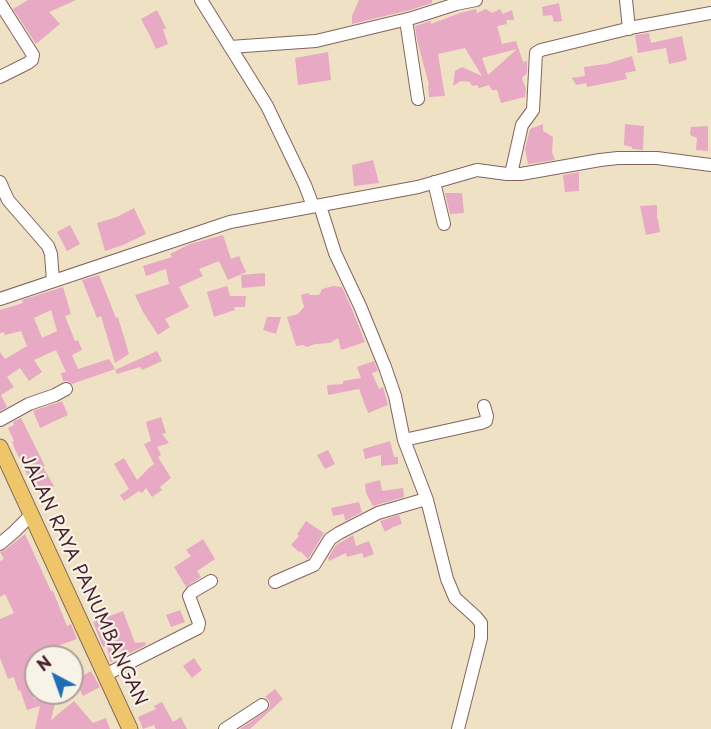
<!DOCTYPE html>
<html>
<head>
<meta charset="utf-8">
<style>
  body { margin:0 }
  #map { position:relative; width:711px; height:729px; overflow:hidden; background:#efe2c4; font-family:"Playpen Sans",sans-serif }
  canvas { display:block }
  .north { position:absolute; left:24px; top:645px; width:60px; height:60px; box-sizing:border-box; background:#f7f3e8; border:2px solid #b29e9c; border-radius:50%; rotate:319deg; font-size:16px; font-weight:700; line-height:24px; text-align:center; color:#4a1f2b }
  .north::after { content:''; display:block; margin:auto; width:21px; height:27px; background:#1f6fb2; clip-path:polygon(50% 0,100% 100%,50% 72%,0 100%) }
</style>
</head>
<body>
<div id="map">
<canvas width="711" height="729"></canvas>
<div class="north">N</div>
</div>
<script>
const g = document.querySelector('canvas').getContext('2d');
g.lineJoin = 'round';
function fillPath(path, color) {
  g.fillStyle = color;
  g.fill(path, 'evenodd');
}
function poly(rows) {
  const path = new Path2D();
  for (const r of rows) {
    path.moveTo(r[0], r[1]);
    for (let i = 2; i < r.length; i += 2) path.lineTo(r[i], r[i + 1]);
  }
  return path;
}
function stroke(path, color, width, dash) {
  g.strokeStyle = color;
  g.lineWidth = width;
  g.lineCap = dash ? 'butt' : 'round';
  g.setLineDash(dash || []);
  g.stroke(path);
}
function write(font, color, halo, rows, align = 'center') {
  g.font = font + ' "Playpen Sans",sans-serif';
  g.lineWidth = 4.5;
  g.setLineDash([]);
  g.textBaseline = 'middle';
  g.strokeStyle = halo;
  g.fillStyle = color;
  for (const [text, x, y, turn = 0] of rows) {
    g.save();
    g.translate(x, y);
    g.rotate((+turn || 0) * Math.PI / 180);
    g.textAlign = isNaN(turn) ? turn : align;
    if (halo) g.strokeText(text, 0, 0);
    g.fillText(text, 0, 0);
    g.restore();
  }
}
const building = poly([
  [28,0,76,0,49,12,60,24,36,44,13,9],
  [359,0,432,0,432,3,410,10,352,24,352,16],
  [559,3,562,21,554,22,552,15,543,16,542,7],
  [476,9,477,13,486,9,492,13,500,9,503,14,512,10,514,20,506,20,507,24,497,26,502,44,516,41,523,62,527,61,527,73,522,78,526,89,525,97,501,103,497,90,492,90,489,85,479,88,477,85,472,86,470,82,461,81,453,86,455,71,462,67,482,76,465,48,438,54,445,96,429,97,428,85,429,85,417,40,415,26,431,21,431,24,460,13],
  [517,49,488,75,482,58],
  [157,10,166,28,163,30,168,44,156,49,150,36,141,19],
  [649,33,651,43,682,36,687,60,669,64,666,48,638,53,635,35],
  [328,52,331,80,298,85,295,58],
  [632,56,636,71,625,73,627,79,587,87,586,83,576,85,572,78,585,76,584,67,606,64],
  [543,124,543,131,553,137,552,152,555,160,528,164,525,149,530,129],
  [625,124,644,126,643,150,632,149,632,147,624,145],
  [708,126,708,151,696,150,697,138,690,135,691,127],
  [373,160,379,183,354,186,352,165],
  [579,172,579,191,565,192,563,175],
  [445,193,462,193,464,213,450,214],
  [657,205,657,219,658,219,660,232,646,235,640,206],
  [134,208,146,234,123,245,105,251,97,223,117,217],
  [70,225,80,244,67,251,57,232],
  [223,235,231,259,239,256,246,272,228,280,219,261,199,269,203,276,179,287,189,307,165,319,170,327,158,335,143,312,135,295,169,284,166,269,146,276,143,266,172,257,170,254,190,244],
  [265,273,265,286,242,288,241,275],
  [99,275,116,318,118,317,129,354,115,363,101,316,97,318,82,280],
  [227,286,230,296,246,296,245,307,234,307,235,310,214,317,207,292],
  [333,286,342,287,352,309,365,342,341,350,338,338,330,343,315,344,307,347,303,345,296,346,287,317,298,314,304,307,301,295,308,293,310,295,319,295,322,289],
  [63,287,71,314,65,316,75,341,78,340,82,350,72,355,78,369,109,359,115,369,72,384,67,381,63,381,61,373,66,372,56,350,34,360,42,372,29,381,20,368,7,377,14,387,1,395,7,407,0,411,0,352,5,359,27,346,21,331,5,335,4,332,0,333,0,310,23,303,22,300],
  [51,310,57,331,42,338,34,318],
  [267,317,281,317,276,334,263,330],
  [157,351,162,361,142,370,140,367,117,374,115,370],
  [374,361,378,371,372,373,379,389,383,387,388,405,368,413,359,389,328,395,327,385,343,384,343,381,361,378,357,367],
  [62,401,68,415,40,428,33,411],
  [161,417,166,433,162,434,169,443,157,447,161,455,158,457,171,478,160,487,162,490,152,497,146,488,142,493,139,491,124,501,120,495,129,489,114,464,124,458,137,480,150,467,154,464,144,444,151,441,146,422],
  [21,418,45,466,43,467,54,486,40,495,27,475,15,449,12,442,14,441,8,428,14,425,13,422],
  [390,441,394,457,398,457,398,464,381,466,381,455,365,459,363,449],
  [328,450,335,464,325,469,317,455],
  [380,480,382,491,403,488,404,497,373,506,366,493,365,484],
  [359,502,362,512,345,521,344,514,333,516,331,508],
  [399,515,402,524,393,527,385,532,380,521],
  [306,521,324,533,308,559,300,551,299,552,291,545,299,536,297,534],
  [25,534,51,591,53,591,67,626,71,624,77,639,52,648,56,657,36,657,36,685,30,687,34,699,55,704,51,720,74,701,93,723,106,718,110,729,35,729,40,706,27,710,20,690,18,691,14,677,8,679,0,658,0,619,14,613,5,594,0,597,0,561,4,559,0,552,5,550],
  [353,535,356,546,369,541,374,554,364,558,362,553,347,557,346,553,329,561,328,558,336,545],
  [203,539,215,559,197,571,201,577,186,587,174,567,191,556,186,550],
  [180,610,185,622,171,627,166,615],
  [123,611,135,643,145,642,146,645,114,661,110,662,107,646,103,647,93,622],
  [194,658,202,670,192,678,183,666],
  [91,671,100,687,83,696,75,680],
  [275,689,283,699,250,729,240,729,269,709,270,704,269,700,265,697],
  [162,702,173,722,181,717,187,729,156,729,154,725,143,729,138,717,156,709,154,706]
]);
const minor = poly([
  [201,0,267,106,305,185,313,206],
  [626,0,629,29],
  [0,3,33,55,32,60,28,63,0,77],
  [406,20,418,99],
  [230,47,316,41,412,18,456,4,476,0],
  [511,174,522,125,533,110,536,53,541,50,635,27,711,13],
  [0,182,8,200,48,246,51,254,53,281],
  [434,182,444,224],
  [320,206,335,253,360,306,385,367,395,396,404,440,427,500,447,579,455,598,476,617,481,623,481,638,458,729],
  [0,299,230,222,418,187,477,170,507,174,521,174,600,160,618,158,657,158,711,165],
  [0,420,29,404,55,395,66,389],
  [404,440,481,423,486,421,487,416,484,406],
  [0,544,14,532,31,515],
  [275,582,314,565,330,539,339,533,378,513,426,499],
  [105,675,198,628,199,623,189,596,192,592,211,581],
  [225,729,262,705]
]);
const major = poly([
  [0,447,130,729]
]);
const streetNames = [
  ["JALAN RAYA PANUMBANGAN",83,580,65]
];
fillPath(building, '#e7a9c4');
stroke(minor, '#846361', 14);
stroke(major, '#846361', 17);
stroke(minor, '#fff', 12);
stroke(major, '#eec569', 15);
write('18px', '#4a1f2b', '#f7f3e8', streetNames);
</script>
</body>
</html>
